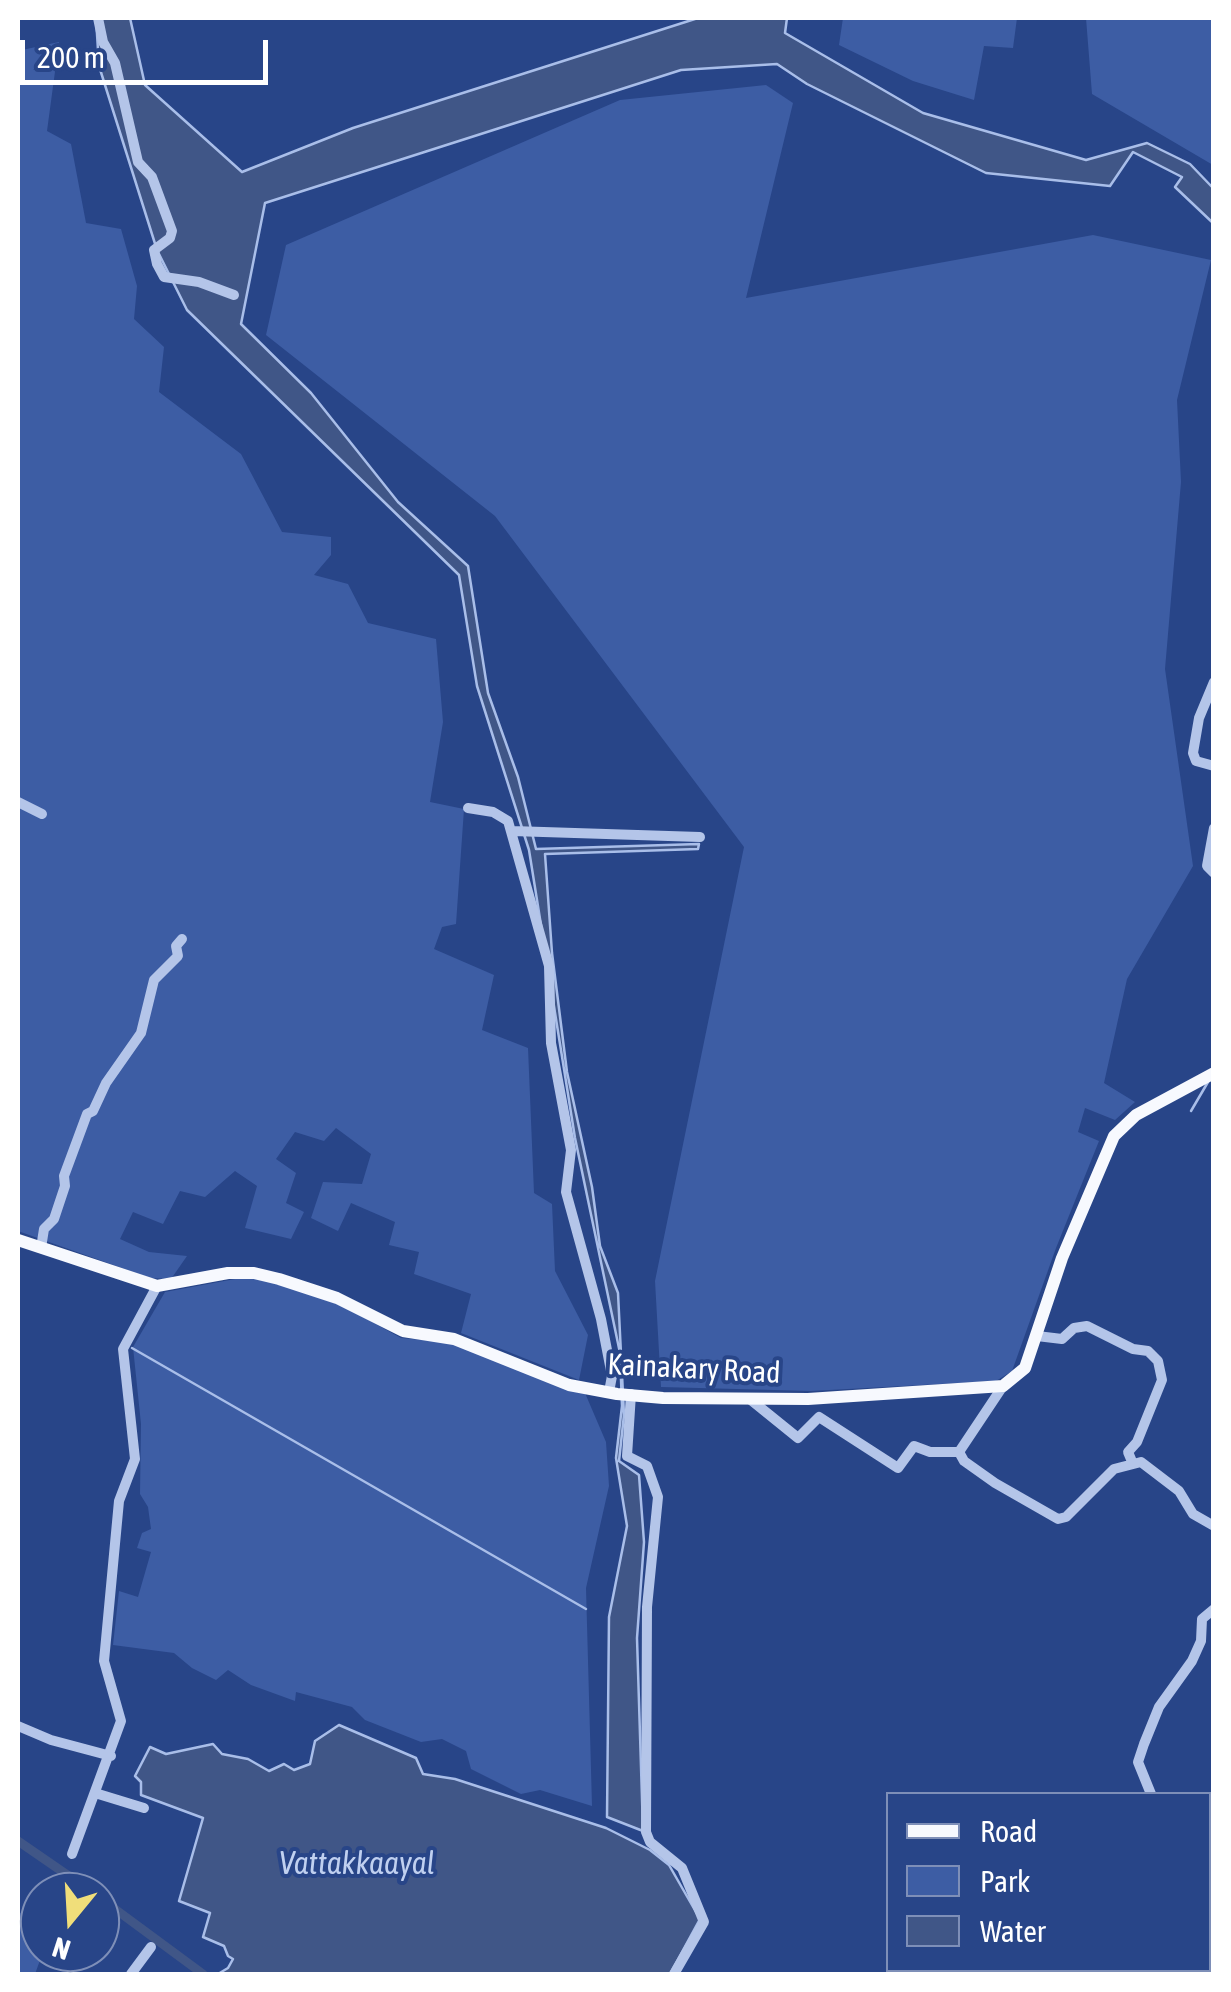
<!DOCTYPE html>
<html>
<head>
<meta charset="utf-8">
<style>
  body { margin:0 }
  #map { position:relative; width:1231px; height:1992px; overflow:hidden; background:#284588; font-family:"Asap Condensed",sans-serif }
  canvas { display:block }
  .frame { position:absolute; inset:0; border:20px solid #fff; pointer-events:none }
  .legend { position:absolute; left:886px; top:1792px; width:325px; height:180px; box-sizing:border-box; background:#284588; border:2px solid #7e8fb8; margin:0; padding:12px 18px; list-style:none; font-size:30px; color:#fff }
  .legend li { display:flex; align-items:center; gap:20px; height:50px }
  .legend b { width:50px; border:2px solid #7e8fb8 }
  .north { position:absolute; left:20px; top:1872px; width:100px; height:100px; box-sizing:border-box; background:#284588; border:2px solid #7e8fb8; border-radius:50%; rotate:198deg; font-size:28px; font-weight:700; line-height:40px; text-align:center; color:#fff }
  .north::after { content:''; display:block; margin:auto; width:35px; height:45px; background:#f0de7a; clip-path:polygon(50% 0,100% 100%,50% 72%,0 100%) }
  .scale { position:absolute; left:20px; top:40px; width:248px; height:45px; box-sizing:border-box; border:5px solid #fff; border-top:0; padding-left:12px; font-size:30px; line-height:35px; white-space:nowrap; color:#fff; -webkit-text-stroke:8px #284588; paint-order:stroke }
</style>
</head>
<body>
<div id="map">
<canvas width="1231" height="1992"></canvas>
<div class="frame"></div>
<ul class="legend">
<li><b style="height:12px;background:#f7f9fe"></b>Road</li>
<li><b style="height:28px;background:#3d5da4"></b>Park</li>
<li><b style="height:28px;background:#405687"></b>Water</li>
</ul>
<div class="north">N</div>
<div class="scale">200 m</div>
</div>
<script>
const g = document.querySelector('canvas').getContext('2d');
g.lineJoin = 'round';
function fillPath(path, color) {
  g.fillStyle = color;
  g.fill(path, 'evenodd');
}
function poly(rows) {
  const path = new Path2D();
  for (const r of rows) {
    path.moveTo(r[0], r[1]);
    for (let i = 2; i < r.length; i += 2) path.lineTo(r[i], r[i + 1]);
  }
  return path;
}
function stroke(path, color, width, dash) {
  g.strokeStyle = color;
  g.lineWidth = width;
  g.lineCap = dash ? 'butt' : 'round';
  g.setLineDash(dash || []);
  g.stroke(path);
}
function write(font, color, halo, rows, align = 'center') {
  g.font = font + ' "Asap Condensed",sans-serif';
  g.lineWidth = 8;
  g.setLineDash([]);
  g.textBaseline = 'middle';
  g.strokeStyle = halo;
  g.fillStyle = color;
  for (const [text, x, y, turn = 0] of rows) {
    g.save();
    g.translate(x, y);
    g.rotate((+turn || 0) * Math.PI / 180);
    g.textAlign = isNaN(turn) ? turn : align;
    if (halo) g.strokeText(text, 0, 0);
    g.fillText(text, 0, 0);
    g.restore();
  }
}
const green = poly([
  [843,18,1017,18,1013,48,984,46,974,100,913,81,839,45],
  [1086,18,1213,18,1213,165,1092,94],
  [59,42,47,131,71,144,86,223,121,229,137,286,134,319,164,347,159,392,241,454,282,532,331,537,331,555,314,575,348,584,368,623,436,639,443,722,430,802,464,809,456,924,442,927,434,949,494,975,482,1030,528,1048,534,1193,552,1204,555,1271,588,1335,579,1380,461,1333,471,1294,414,1274,419,1252,389,1245,395,1222,351,1203,338,1231,311,1218,323,1182,362,1184,371,1154,336,1128,324,1141,295,1132,276,1159,296,1173,286,1203,304,1212,291,1239,245,1228,257,1186,235,1171,205,1197,180,1191,163,1224,133,1212,120,1239,149,1252,187,1256,171,1279,150,1278,18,1231,18,48,22,50],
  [766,85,793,103,746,298,1093,235,1211,260,1177,400,1181,482,1165,669,1193,866,1127,979,1104,1083,1135,1102,1115,1120,1085,1108,1078,1132,1099,1141,1056,1248,1012,1371,996,1381,811,1391,661,1387,655,1281,744,847,495,516,266,335,286,245,620,100],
  [235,1279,257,1279,300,1290,347,1308,401,1338,455,1343,585,1393,606,1442,609,1486,586,1588,592,1806,540,1790,521,1794,471,1769,466,1751,442,1739,421,1742,365,1720,352,1707,296,1692,295,1701,251,1685,228,1670,216,1680,192,1668,174,1653,113,1645,119,1591,138,1597,151,1552,137,1548,142,1533,151,1529,148,1507,140,1494,141,1424,133,1347,165,1292],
  [18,1911,40,1927,40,1952,43,1952,35,1974,18,1974]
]);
const water = poly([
  [96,18,130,18,145,85,242,172,353,128,698,18,787,18,785,33,923,113,1086,160,1147,143,1190,164,1213,188,1213,223,1175,187,1182,177,1133,152,1110,186,986,173,807,84,777,64,681,70,265,203,241,324,311,393,398,502,468,566,488,693,518,777,536,849,699,844,698,849,545,854,552,953,567,1072,592,1187,600,1246,618,1293,624,1415,619,1461,639,1475,644,1542,637,1638,643,1831,607,1817,609,1617,627,1526,616,1458,622,1406,620,1353,575,1138,529,850,477,686,459,575,187,310,157,250,99,66,96,18],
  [339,1725,416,1758,423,1774,455,1779,606,1828,650,1850,669,1865,700,1919,670,1974,218,1974,228,1968,233,1959,228,1956,224,1946,203,1937,210,1913,179,1901,203,1818,141,1795,141,1782,135,1776,150,1747,166,1754,213,1744,222,1754,248,1759,269,1771,284,1764,294,1770,310,1764,315,1741,339,1725]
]);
const stream = poly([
  [1191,1111,1208,1082],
  [132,1348,586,1609]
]);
const canal = poly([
  [18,1841,92,1892],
  [100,1898,203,1974]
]);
const minor = poly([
  [98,18,103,42,115,63,138,162,152,177,172,231,170,238,154,250,157,264,164,277,199,282,234,295],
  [1214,682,1199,718,1193,753,1196,761,1214,766],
  [18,802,42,814],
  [468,808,493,812,508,821,549,966,551,1043,571,1150,566,1192,601,1319,612,1376,609,1392],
  [1214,828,1207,866,1214,873],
  [512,831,700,837],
  [41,1248,44,1229,54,1219,65,1186,64,1176,87,1114,93,1111,106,1083,141,1033,154,980,178,956,176,946,182,939],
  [1037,1336,1062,1339,1074,1328,1087,1326,1133,1349,1148,1351,1158,1361,1162,1380,1137,1442,1128,1452,1133,1464],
  [1003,1386,959,1452,964,1461,995,1483,1058,1519,1066,1517,1114,1469,1141,1462,1179,1491,1193,1514,1214,1526],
  [631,1394,627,1456,647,1466,658,1497,647,1607,646,1832,650,1842,682,1868,704,1922,674,1974],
  [751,1400,798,1438,819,1417,898,1468,914,1446,930,1452,959,1452],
  [18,1726,51,1740,111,1756],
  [95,1793,144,1808],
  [1151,1794,1138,1762,1144,1744,1159,1707,1192,1661,1201,1641,1202,1619,1214,1609],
  [1208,1841,1214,1843],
  [72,1854,121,1721,104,1661,119,1501,135,1459,123,1349,157,1286],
  [131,1974,151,1947]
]);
const major = poly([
  [18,1240,157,1286,228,1273,254,1273,279,1279,337,1298,403,1331,454,1339,569,1385,617,1394,663,1398,808,1399,1003,1386,1025,1368,1062,1258,1114,1136,1136,1115,1214,1073]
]);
const streetNames = [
  ["Kainakary Road",694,1369,3]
];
const waterNames = [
  ["Vattakkaayal",357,1864]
];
fillPath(green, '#3d5da4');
fillPath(water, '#405687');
stroke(water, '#a9bee9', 2.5);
stroke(stream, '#a9bee9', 2.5);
stroke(canal, '#405687', 9);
stroke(minor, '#b4c5e9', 10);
stroke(major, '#f7f9fe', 12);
write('30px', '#fff', '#284588', streetNames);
write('italic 32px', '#c0d0f0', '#284588', waterNames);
</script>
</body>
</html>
